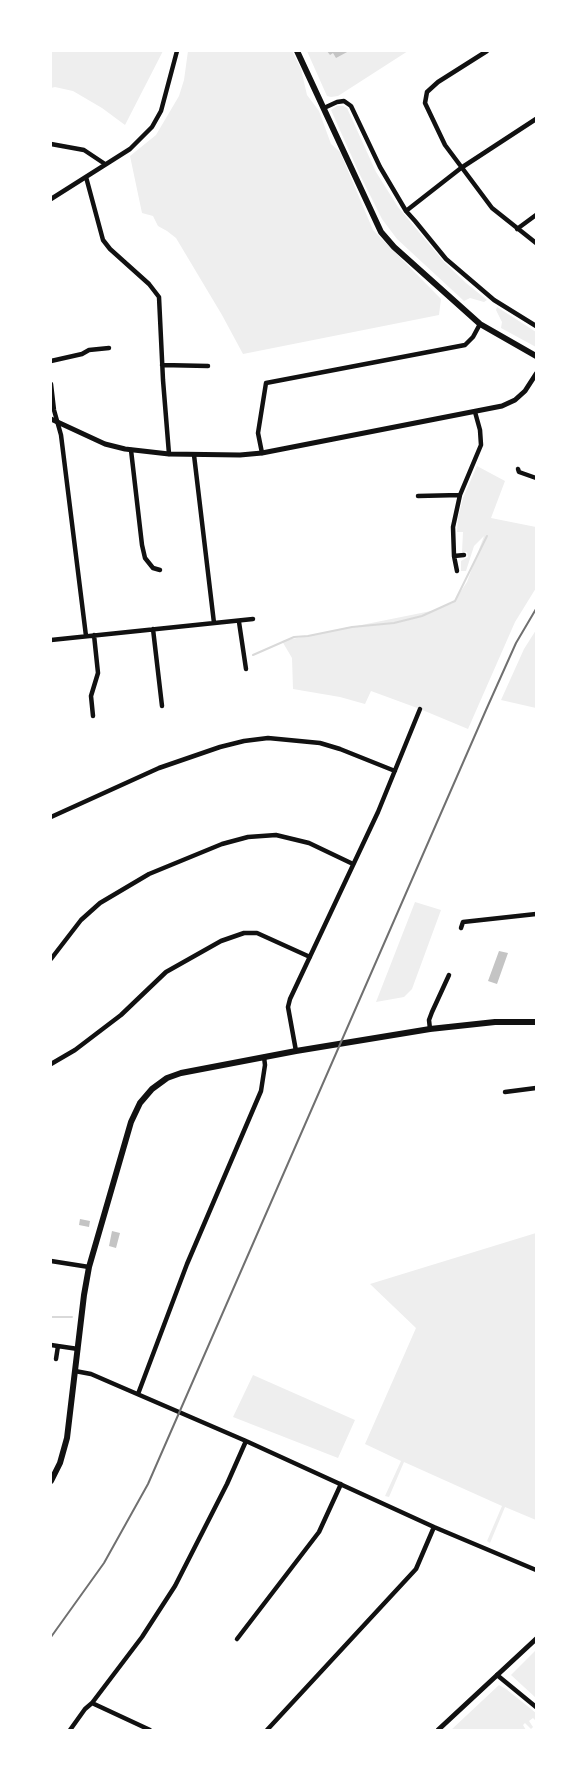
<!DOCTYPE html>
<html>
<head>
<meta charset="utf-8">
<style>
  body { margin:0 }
  #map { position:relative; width:587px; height:1781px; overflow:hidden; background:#fff; font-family:Ubuntu,sans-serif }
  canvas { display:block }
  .frame { position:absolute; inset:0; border:52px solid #fff; pointer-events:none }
</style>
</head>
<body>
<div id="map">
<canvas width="587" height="1781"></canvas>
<div class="frame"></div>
</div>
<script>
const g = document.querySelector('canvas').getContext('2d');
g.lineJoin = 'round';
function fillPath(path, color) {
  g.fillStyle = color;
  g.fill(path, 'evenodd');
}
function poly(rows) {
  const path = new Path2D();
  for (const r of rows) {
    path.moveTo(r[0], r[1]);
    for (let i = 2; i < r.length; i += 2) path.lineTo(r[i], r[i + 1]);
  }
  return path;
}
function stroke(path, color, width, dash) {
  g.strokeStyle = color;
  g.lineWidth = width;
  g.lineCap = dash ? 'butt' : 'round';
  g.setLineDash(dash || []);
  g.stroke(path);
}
const green = poly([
  [51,51,163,51,125,125,102,108,73,91,55,87,51,88],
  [188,51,292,51,301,69,307,95,319,111,331,144,340,152,373,230,441,299,439,315,243,354,222,315,176,238,167,231,158,226,153,216,142,213,130,156,156,135,179,96,184,80],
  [307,51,408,51,338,96,331,97,327,96],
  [337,106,343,106,347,108,376,172,398,207,444,262,466,283,487,300,484,302,470,298,464,301,397,239,382,219,360,175,331,110],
  [497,307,536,332,536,347,501,328,502,322,496,310],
  [477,466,505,481,491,518,536,527,536,588,515,622,468,729,420,709,371,691,365,704,340,697,293,689,292,658,282,641,431,611,453,603,467,582,484,536,474,546,466,571,461,571,461,561,468,557,467,552,462,552,463,532,457,532,458,518,463,498],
  [536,630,536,708,501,700,524,649],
  [415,902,441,910,412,989,404,997,376,1002],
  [536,1233,536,1520,505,1507,490,1543,487,1541,502,1506,404,1462,389,1497,385,1496,401,1461,365,1444,416,1328,370,1284],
  [253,1375,355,1420,338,1458,233,1417],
  [536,1650,536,1698,511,1675],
  [499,1685,506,1689,536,1713,536,1721,533,1718,529,1721,533,1727,531,1729,525,1723,523,1725,526,1730,451,1730]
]);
const stream = poly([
  [253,655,294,637,308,636,352,627,394,623,422,616,455,601,487,536],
  [51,1317,72,1317]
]);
const building = poly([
  [327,51,349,51,336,58,333,53,330,55],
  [499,951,508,953,497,984,488,981],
  [80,1219,90,1221,89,1227,79,1225],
  [112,1231,120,1233,116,1248,109,1246]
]);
const minor = poly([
  [487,51,438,82,427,92,425,103,445,145,492,208,536,243],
  [324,108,337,102,344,101,351,106,380,167,406,211,415,221,446,259,494,300,536,326],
  [51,144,84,150,105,164],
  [86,177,103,240,110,249,149,284,159,297,163,380,169,454],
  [51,199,130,149,152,127,161,111,177,51],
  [406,211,461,168,536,119],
  [517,229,536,215],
  [51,361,82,354,89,350,109,348],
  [162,365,208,366],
  [51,384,54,410,61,435,86,636],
  [131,450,142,545,145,558,153,568,160,570],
  [262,453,258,433,266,383,465,345,473,337,480,324],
  [194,455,214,623],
  [518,469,519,472,536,478],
  [418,496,460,495],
  [454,556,464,555],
  [457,571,454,556,453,527,460,495,481,445,480,430,475,412],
  [239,622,246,669],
  [153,629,162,706],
  [51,640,253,619],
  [93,716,91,696,98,673,94,635],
  [51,817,159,768,220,747,244,741,268,738,320,743,340,749,395,771],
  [461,928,463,922,536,914],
  [51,959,81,920,100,903,149,874,222,844,248,837,276,835,309,843,353,864],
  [430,1029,429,1020,432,1012,449,975],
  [296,1051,288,1007,290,999,378,812,420,709],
  [51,1064,75,1050,121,1015,166,972,221,941,244,933,257,933,310,957],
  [505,1092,536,1088],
  [51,1261,89,1267],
  [51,1345,78,1349],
  [56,1359,58,1346],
  [75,1371,91,1374,121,1387,246,1441,434,1527,536,1570],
  [138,1394,187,1264,261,1091,265,1065,264,1057],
  [237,1639,319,1532,341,1484],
  [497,1675,536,1707],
  [70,1730,85,1709,92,1703],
  [150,1730,92,1703,142,1637,175,1586,227,1484,246,1441],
  [267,1730,416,1569,434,1527]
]);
const tertiary = poly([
  [51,419,105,444,125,449,169,454,240,455,262,453,502,406,515,400,525,391,536,374],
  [438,1730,536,1639]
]);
const primary = poly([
  [297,51,381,232,394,247,480,324,536,356],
  [51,1481,60,1463,67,1438,84,1295,89,1267,131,1122,140,1103,152,1089,167,1078,181,1073,296,1051,430,1029,495,1022,536,1022]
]);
const rail = poly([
  [51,1637,104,1563,148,1484,486,710,516,643,536,609]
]);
fillPath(green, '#eee');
stroke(stream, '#d9d9d9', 2);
fillPath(building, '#c4c4c4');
stroke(minor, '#111', 4.5);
stroke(tertiary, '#111', 5);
stroke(primary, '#111', 6);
stroke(rail, '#707070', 2);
</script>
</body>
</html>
